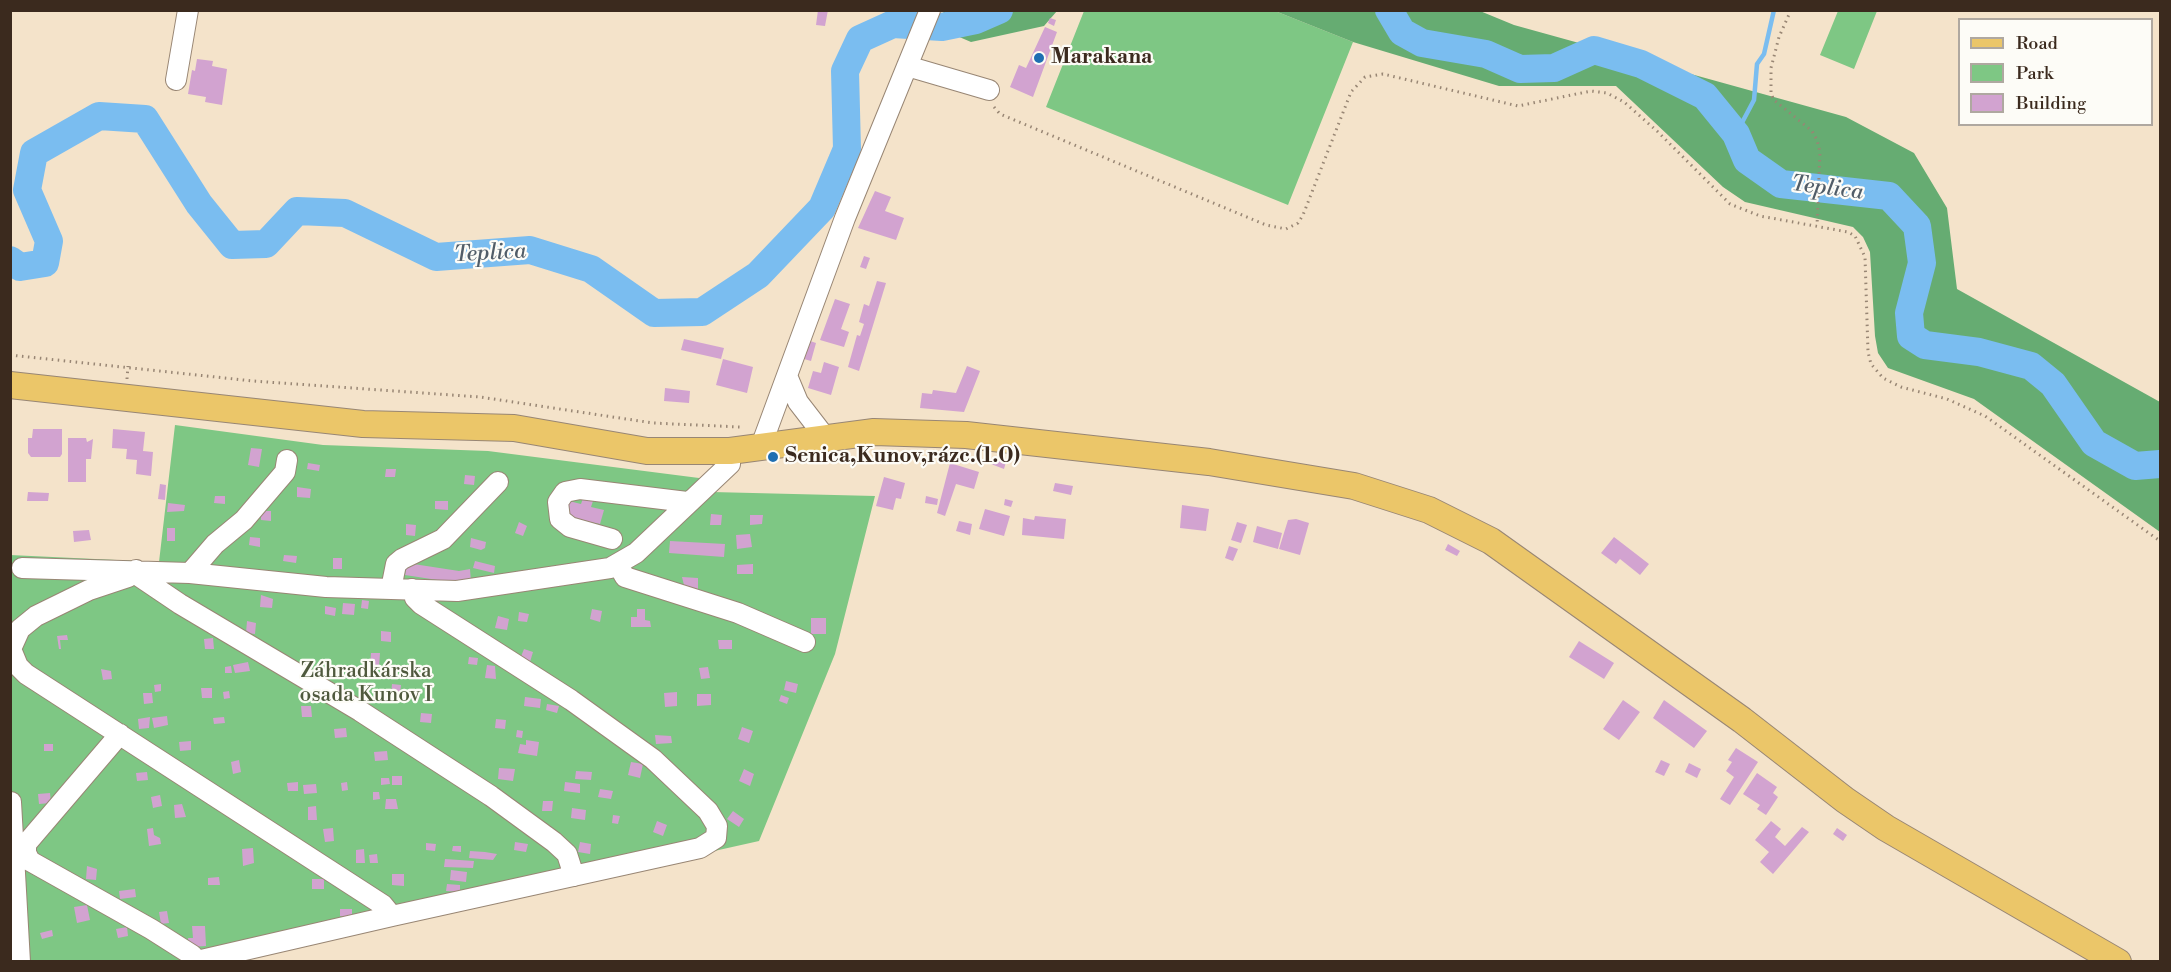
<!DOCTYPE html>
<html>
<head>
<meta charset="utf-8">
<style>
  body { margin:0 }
  #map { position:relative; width:2171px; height:972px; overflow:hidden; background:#f4e3ca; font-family:"Libre Bodoni",serif }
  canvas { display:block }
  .frame { position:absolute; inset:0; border:12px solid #3b2a1e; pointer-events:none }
  .legend { position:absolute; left:1958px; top:18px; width:195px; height:108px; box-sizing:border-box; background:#fdfcf7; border:2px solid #afa8a0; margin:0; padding:8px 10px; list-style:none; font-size:18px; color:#3b2a1e }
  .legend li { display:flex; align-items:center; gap:12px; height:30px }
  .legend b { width:30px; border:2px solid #afa8a0 }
</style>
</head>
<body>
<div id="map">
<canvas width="2171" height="972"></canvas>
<div class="frame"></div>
<ul class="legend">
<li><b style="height:8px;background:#ebc669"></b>Road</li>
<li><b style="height:16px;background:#7ec784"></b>Park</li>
<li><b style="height:16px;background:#d2a3d0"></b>Building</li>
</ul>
</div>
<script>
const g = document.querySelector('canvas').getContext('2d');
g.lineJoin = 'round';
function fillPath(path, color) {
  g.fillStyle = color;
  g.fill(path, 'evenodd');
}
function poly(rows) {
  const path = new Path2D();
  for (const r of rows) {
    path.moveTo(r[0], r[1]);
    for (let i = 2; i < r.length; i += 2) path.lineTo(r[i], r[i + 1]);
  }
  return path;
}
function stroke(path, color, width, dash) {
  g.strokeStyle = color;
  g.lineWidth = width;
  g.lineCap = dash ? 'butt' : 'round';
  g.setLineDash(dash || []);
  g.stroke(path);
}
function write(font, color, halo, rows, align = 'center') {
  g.font = font + ' "Libre Bodoni",serif';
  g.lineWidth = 4.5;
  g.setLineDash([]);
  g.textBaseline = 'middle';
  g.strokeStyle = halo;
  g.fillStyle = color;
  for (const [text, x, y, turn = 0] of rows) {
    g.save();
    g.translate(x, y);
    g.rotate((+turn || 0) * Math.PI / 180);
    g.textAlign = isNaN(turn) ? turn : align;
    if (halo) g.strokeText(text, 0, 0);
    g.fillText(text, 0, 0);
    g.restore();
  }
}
const green = poly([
  [1084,11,1275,11,1353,42,1288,205,1046,107],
  [1838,11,1877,11,1854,69,1820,55],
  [175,425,323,445,488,451,699,478,712,492,875,496,835,654,759,841,222,961,11,961,10,555,159,562]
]);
const forest = poly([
  [944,11,1057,11,1044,26,971,42,943,30,940,22],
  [1275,11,1480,11,1514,25,1846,117,1914,153,1947,208,1957,289,2160,402,2160,532,1974,399,1888,368,1878,353,1875,336,1870,252,1863,237,1853,227,1745,202,1723,187,1616,86,1499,86,1353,42]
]);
const stream = poly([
  [1736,134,1754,100,1757,64,1764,54,1774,10]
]);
const river = poly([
  [1389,10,1402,32,1422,43,1486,54,1520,69,1554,68,1594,50,1641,64,1705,96,1736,134,1747,160,1781,184,1889,196,1917,226,1922,263,1909,313,1911,336,1925,345,1979,352,2031,366,2053,384,2094,443,2135,466,2160,464],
  [10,260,20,267,45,263,49,241,27,190,34,153,99,116,145,119,199,204,232,245,266,244,297,211,345,213,436,257,530,250,591,269,654,313,702,312,758,275,822,208,847,149,845,71,860,39,893,24,942,27,976,20,999,10]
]);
const building = poly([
  [818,10,828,10,825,26,816,25],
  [1050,18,1056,20,1054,26,1048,23],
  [1045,27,1057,32,1033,97,1010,87,1019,65,1026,68],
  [197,59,213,61,212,66,227,69,222,105,205,102,206,97,188,94,192,70,195,71],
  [875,191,891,197,885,211,904,218,896,240,858,228],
  [864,256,870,258,866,269,860,267],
  [877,281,886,283,859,371,848,367,857,335,860,336,864,324,859,322,864,304,869,306],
  [835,299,850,304,841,329,849,332,844,347,820,340],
  [684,339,724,348,721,359,681,350],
  [810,341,816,343,811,361,804,359],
  [723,359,753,367,747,393,716,385],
  [824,362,839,367,831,395,808,388,813,371,821,373],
  [967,366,980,371,964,412,920,408,922,393,932,394,933,390,956,393],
  [665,388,690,391,689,403,664,401],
  [33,429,62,429,62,454,60,457,31,457,28,453,28,438,32,438],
  [113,429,145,432,143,451,153,452,151,476,136,474,137,460,126,459,127,449,112,448],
  [68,438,86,438,87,442,93,439,91,459,86,459,86,482,68,482],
  [251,448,262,449,259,467,248,465],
  [994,457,1006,462,1004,469,991,464],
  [308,463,320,465,319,471,307,469],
  [950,463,979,472,974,489,956,484,945,516,937,513],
  [386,469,396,469,395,477,385,477],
  [465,475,475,476,474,485,464,484],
  [884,477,905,483,901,499,896,498,893,510,876,506],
  [1055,483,1073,486,1071,495,1053,491],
  [160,484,166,485,165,500,158,499],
  [297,487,311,489,310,498,297,497],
  [28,492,49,493,48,501,27,501],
  [215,496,225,496,225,504,214,503],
  [926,496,938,499,937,505,925,503],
  [583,498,593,501,591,507,604,510,600,524,590,522,589,526,583,524,583,520,565,515,569,501,581,504],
  [1005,499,1013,501,1011,507,1004,505],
  [435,501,448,501,448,510,435,509],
  [168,503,185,505,184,511,167,512],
  [1182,505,1209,509,1206,531,1180,528],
  [985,509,1010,516,1004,536,979,529],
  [261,511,271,511,271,521,261,520],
  [711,514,722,515,721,525,710,525],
  [750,515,763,515,762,524,750,525],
  [1035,516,1066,519,1064,539,1022,535,1023,518,1034,520],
  [1296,519,1309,523,1300,555,1279,549,1288,520],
  [959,521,972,524,970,535,956,531],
  [519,522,527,526,523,536,515,533],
  [1237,522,1247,525,1241,543,1231,540],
  [406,524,416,525,415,536,406,535],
  [1257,526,1282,533,1278,549,1253,542],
  [167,528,175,528,175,541,167,541],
  [89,530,91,540,74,542,73,531],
  [750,534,752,547,737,549,736,535],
  [250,537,260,538,260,547,249,545],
  [1614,537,1649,564,1640,575,1620,559,1616,564,1601,553],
  [471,538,486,542,485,548,481,550,470,547],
  [670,541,725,544,724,557,669,553],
  [1448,544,1460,551,1457,556,1445,550],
  [1229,546,1238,549,1233,561,1225,558],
  [284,555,297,556,296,563,283,561],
  [333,558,342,558,342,569,333,569],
  [475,561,495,566,494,573,473,568],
  [407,563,459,571,470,569,471,582,457,583,405,575],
  [753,564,753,574,737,574,737,565],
  [682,577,698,578,698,589,685,589],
  [261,595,273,599,272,608,260,607],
  [362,600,369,601,368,609,361,608],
  [343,603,355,604,354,615,342,614],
  [325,606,336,608,335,616,325,614],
  [592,609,602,611,600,622,590,619],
  [637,609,645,609,645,620,650,621,651,627,631,627,631,617,637,617],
  [519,612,529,614,527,622,518,621],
  [498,616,509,619,507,630,495,628],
  [811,618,826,618,826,634,811,634],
  [247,621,256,623,255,634,246,633],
  [381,631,391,632,391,642,381,641],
  [67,635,68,640,60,640,61,649,59,649,57,636],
  [213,638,214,649,205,649,204,639],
  [718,640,732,640,732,649,719,649],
  [1579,641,1614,663,1604,679,1569,657],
  [524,649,533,652,530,662,520,659],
  [371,653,380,653,379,667,370,666],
  [469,657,478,658,477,665,468,664],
  [248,662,250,671,235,673,233,665],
  [487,665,495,666,496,679,485,678],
  [231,666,232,673,225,673,225,667],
  [708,667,710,678,701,679,699,668],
  [101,669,111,671,112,679,103,680],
  [786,681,798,684,796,693,784,690],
  [161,684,161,691,155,692,154,685],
  [392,684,401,685,400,695,391,695],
  [201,688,212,688,212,698,202,698],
  [229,691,230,698,224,699,223,692],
  [677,692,677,706,665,707,664,693],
  [143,693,152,693,153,703,144,704],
  [697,694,711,694,711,705,697,706],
  [781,695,789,698,787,704,779,701],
  [525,697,541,699,540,708,524,706],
  [1623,700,1640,712,1619,740,1603,729],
  [1664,700,1707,731,1694,748,1653,718],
  [547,704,559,706,557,713,546,710],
  [301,706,311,706,312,717,302,717],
  [421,713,432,714,431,723,420,722],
  [167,716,168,725,154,728,152,718],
  [150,717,149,728,139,729,138,719],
  [224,717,225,723,214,724,213,718],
  [496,719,506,720,505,729,495,728],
  [742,727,753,731,749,743,738,739],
  [346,728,347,737,335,738,334,729],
  [517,730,523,731,522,738,516,737],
  [655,735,671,736,672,743,656,744],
  [526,740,539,742,537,756,518,753,520,744,526,745],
  [191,741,191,750,180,751,179,742],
  [44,744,53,744,53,751,44,751],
  [1736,748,1758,762,1730,805,1720,799,1734,777,1726,771,1732,762,1728,760],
  [387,751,388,760,375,761,374,752],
  [239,760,241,772,233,774,231,762],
  [1661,760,1670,764,1664,776,1655,772],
  [631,762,643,764,640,778,628,775],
  [1689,763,1701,769,1697,778,1685,772],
  [499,768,515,769,513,781,498,779],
  [744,769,754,774,750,786,739,781],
  [576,771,592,772,591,780,575,779],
  [147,772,148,780,137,781,136,773],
  [1757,773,1777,787,1773,793,1778,797,1766,815,1757,809,1760,805,1743,794],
  [392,776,402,776,402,785,392,785],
  [381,778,389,778,390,784,381,785],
  [298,782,298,791,288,791,287,783],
  [347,782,348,790,342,791,341,783],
  [565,782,580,784,580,793,564,791],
  [316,784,317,793,304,794,303,785],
  [600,789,613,791,611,799,598,797],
  [373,792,379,792,380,799,373,800],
  [50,793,51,803,39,804,38,794],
  [160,795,162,806,153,808,151,797],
  [386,799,396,799,398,809,385,809],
  [543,801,553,801,552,811,542,811],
  [182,804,186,817,175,818,174,805],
  [316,806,317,820,308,820,308,807],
  [572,808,586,810,585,820,571,818],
  [733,811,744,819,739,827,727,819],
  [613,815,620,816,618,824,612,823],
  [657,821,667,825,663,836,653,832],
  [1771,821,1781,829,1775,837,1785,846,1802,827,1809,832,1773,874,1760,862,1769,852,1755,840],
  [153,828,154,835,160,838,161,844,149,846,147,829],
  [333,828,334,841,325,842,323,829],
  [1837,828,1847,835,1843,841,1833,834],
  [515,842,528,844,526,852,514,850],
  [580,842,591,844,590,854,578,852],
  [426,843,436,844,435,851,426,850],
  [453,846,461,846,461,852,452,851],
  [253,848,254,863,243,866,242,849],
  [364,849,365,863,356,863,356,850],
  [470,851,485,852,497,854,493,860,469,858],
  [377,854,378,863,370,863,369,855],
  [445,859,474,861,473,868,444,867],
  [87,866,97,869,96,880,86,879],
  [451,870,467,872,466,882,450,880],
  [392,874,404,874,404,886,392,885],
  [219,877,220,885,208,885,208,878],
  [312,879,324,879,324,889,312,889],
  [447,884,460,885,460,892,446,891],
  [135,889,136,897,120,899,119,891],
  [87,905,90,920,77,923,74,907],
  [340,909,352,909,352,917,340,916],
  [167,911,169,923,161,924,159,912],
  [192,926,205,926,206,946,189,947,188,938,193,938],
  [127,927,128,936,118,938,116,929],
  [52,930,53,936,42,939,40,933]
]);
const path = poly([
  [1791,10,1779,37,1771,68,1771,94,1774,100,1812,131,1817,140,1820,152,1817,226],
  [994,107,1000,114,1266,225,1286,229,1298,223,1303,215,1351,92,1365,77,1383,74,1518,106,1591,91,1607,93,1624,102,1657,131,1730,204,1760,216,1848,232,1855,236,1865,257,1868,352,1871,364,1883,378,1901,387,1947,399,1985,416,2160,541],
  [10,355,253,381,480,397,653,423,740,427],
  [127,379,128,366]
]);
const minor = poly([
  [907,66,989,90],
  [176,80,188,10],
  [788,378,798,402,825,437],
  [761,446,845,218,930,10],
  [612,539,570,527,560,519,558,502,565,492,580,489,687,502],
  [618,565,625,577,738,613,805,642],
  [22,568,190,573,326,587,457,591,610,568,636,553,730,464,730,451],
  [190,573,215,544,244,520,285,472,287,460],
  [391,589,396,564,402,559,443,539,498,482],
  [412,589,415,598,421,604,571,700,653,759,708,811,717,826,716,838,700,848,392,916,383,905,26,674,18,666,11,649,20,629,36,616,89,590,128,577,136,570,140,577,180,604,360,711,491,796,554,842,567,854,574,876],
  [120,734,26,844,26,853,30,861,151,929,192,955,197,961,392,916],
  [11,802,20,962]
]);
const major = poly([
  [10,385,363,424,514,428,647,451,730,451,874,432,966,435,1209,462,1354,486,1429,510,1491,541,1742,720,1845,800,1886,828,2118,962]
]);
const markers = [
  [1039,58,6,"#1f6fb2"],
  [773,457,6,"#1f6fb2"]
];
const poiNames = [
  ["Marakana",1051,58],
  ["Senica,Kunov,rázc.(1.0)",785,457]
];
const parkNames = [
  ["Záhradkárska",366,672],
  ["osada Kunov I",366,696]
];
const waterNames = [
  ["Teplica",1827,189,7],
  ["Teplica",490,254,-3]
];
fillPath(green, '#7ec784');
fillPath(forest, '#66ac72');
stroke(stream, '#7abdf0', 4.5);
stroke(river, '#7abdf0', 28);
fillPath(building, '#d2a3d0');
stroke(minor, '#988674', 22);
stroke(major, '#988674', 28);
stroke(path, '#988674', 3, [1.5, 4.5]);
stroke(minor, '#fff', 20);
stroke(major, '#ebc669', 26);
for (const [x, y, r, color] of markers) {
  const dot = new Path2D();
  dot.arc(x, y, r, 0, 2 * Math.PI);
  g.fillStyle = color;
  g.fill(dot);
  stroke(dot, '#fdfcf7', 2);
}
write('bold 21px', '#3b2a1e', '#fdfcf7', poiNames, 'left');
write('21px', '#4f593d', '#fdfcf7', parkNames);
write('italic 22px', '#515d68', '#fdfcf7', waterNames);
</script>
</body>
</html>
